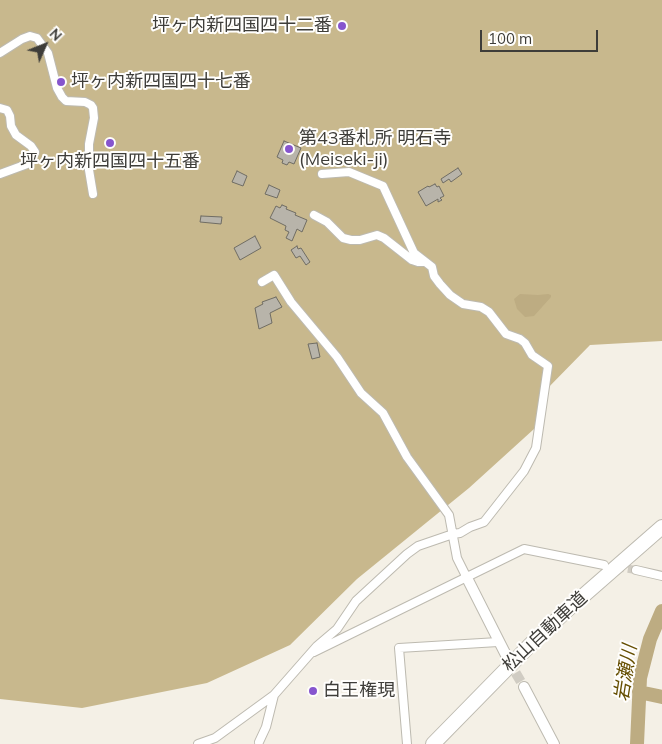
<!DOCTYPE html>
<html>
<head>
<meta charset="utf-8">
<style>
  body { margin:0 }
  #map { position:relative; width:662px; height:744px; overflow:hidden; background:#f4f0e6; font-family:Mulish,sans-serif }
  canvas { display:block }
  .north { position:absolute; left:20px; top:20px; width:50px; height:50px; -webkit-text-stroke:4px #fffefc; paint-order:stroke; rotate:46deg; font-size:14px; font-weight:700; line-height:20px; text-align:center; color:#3e3d39 }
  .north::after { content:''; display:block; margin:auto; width:18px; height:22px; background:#3e3d39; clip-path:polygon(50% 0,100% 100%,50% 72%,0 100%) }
  .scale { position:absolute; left:480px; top:30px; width:118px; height:22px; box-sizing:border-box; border:2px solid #3e3d39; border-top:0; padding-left:6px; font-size:15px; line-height:18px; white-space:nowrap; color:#3e3d39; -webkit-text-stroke:4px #fffefc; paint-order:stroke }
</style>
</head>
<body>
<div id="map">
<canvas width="662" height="744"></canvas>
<div class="north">N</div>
<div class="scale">100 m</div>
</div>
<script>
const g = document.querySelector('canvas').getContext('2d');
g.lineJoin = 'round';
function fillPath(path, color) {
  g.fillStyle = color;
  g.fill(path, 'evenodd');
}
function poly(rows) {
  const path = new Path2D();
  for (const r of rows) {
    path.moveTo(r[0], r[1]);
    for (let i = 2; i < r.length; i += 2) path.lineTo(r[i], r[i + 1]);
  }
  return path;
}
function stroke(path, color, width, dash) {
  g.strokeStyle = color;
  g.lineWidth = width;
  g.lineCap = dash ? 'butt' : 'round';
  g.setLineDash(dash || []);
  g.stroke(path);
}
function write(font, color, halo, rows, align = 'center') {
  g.font = font + ' Mulish,"Noto Sans JP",sans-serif';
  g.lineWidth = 4;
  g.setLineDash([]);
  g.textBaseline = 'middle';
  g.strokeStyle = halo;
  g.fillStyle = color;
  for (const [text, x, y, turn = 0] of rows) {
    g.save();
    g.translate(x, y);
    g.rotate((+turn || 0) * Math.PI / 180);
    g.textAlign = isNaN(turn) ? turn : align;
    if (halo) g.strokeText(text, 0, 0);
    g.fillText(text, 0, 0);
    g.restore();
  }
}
const forest = poly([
  [0,0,662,0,662,341,590,345,543,393,534,429,469,488,357,579,290,645,207,683,82,708,0,699]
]);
const water = poly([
  [520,294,538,295,548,294,551,295,551,297,534,316,525,317,517,309,514,299]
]);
const river = poly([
  [639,692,662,697],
  [637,744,640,678,650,639,662,611]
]);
const building = poly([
  [284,141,301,148,294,164,289,162,287,165,282,163,283,160,277,157,284,141],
  [458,168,462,174,451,182,449,179,443,183,441,179,458,168],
  [237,171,247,176,243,186,232,182,237,171],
  [435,184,437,187,439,186,444,196,440,198,442,200,438,202,438,199,426,206,418,192,428,186,429,187,435,184],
  [269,185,280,190,277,198,265,194,269,185],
  [282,205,287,207,286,209,296,213,295,215,307,220,302,232,297,229,292,241,286,238,289,232,285,230,286,226,270,218,276,206,280,208,282,205],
  [201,216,222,217,221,224,200,222,201,216],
  [255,236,261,248,240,260,234,248,255,236],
  [297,246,298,249,301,248,310,262,306,265,300,256,296,258,291,250,297,246],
  [276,297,282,307,270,313,272,323,259,329,255,308,263,304,262,302,276,297],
  [317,343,320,357,312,359,308,344,317,343]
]);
const minorTunnel = poly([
  [616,567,636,570]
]);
const tertiaryTunnel = poly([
  [508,660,524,687]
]);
const minor = poly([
  [0,53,22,39,30,36,37,38,48,53,57,88,62,97,66,101,85,102,91,105,93,108,94,118,89,144,89,170,93,194],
  [0,108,7,110,10,116,11,126,16,135,31,146,35,152,30,163,0,174],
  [314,215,327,222,343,238,351,240,360,240,377,235,384,238,412,260,418,262,425,262],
  [262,282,274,275,291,302,337,357,361,393,383,413,407,457,449,515,457,558,466,576],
  [636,570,662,576],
  [314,652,524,549,604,565],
  [259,742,266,727,274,695],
  [198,744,215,738,274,695,317,646,337,629,356,601,407,554,418,546,453,534,460,533,470,527,484,522,524,471,536,448,548,366,532,355,525,343,520,339,506,334,489,312,481,307,463,304,450,295,440,284,434,276,432,267,414,253,383,186,349,172,322,174],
  [407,744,399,648,498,642]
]);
const tertiary = poly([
  [466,576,508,659],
  [524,687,554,744]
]);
const motorway = poly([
  [433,744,532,643,567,610,662,527]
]);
const markers = [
  [342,26,5,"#8655ce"],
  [61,82,5,"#8655ce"],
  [110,143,5,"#8655ce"],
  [289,149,5,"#8655ce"],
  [313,691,5,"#8655ce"]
];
const poiNames = [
  ["坪ヶ内新四国四十二番",332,26,"right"],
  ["坪ヶ内新四国四十七番",71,82],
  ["第43番札所 明石寺",299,139],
  ["(Meiseki-ji)",299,160],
  ["坪ヶ内新四国四十五番",110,162,"center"],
  ["白王権現",323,691]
];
const streetNames = [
  ["松山自動車道",545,632,-43]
];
const waterNames = [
  ["岩瀬川",626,673,-81]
];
fillPath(forest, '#c8b88d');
fillPath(water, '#bdac82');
stroke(river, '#bdac82', 14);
fillPath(building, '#b8b4aa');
stroke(building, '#706d64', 1);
stroke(minorTunnel, '#d0ccc3', 8, [8, 4]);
stroke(tertiaryTunnel, '#d0ccc3', 10, [10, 5]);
stroke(minor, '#bdbab0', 10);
stroke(tertiary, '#bdbab0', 12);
stroke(motorway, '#bdbab0', 16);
stroke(minor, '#fff', 8);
stroke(tertiary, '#fff', 10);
stroke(motorway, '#fff', 14);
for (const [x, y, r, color] of markers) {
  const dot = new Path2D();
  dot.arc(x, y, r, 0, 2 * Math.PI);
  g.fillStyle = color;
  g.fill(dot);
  stroke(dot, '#fffefc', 2);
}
write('18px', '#3e3d39', '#fffefc', poiNames, 'left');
write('18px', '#3e3d39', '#fffefc', streetNames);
write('italic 19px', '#654e00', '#fffefc', waterNames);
</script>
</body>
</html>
